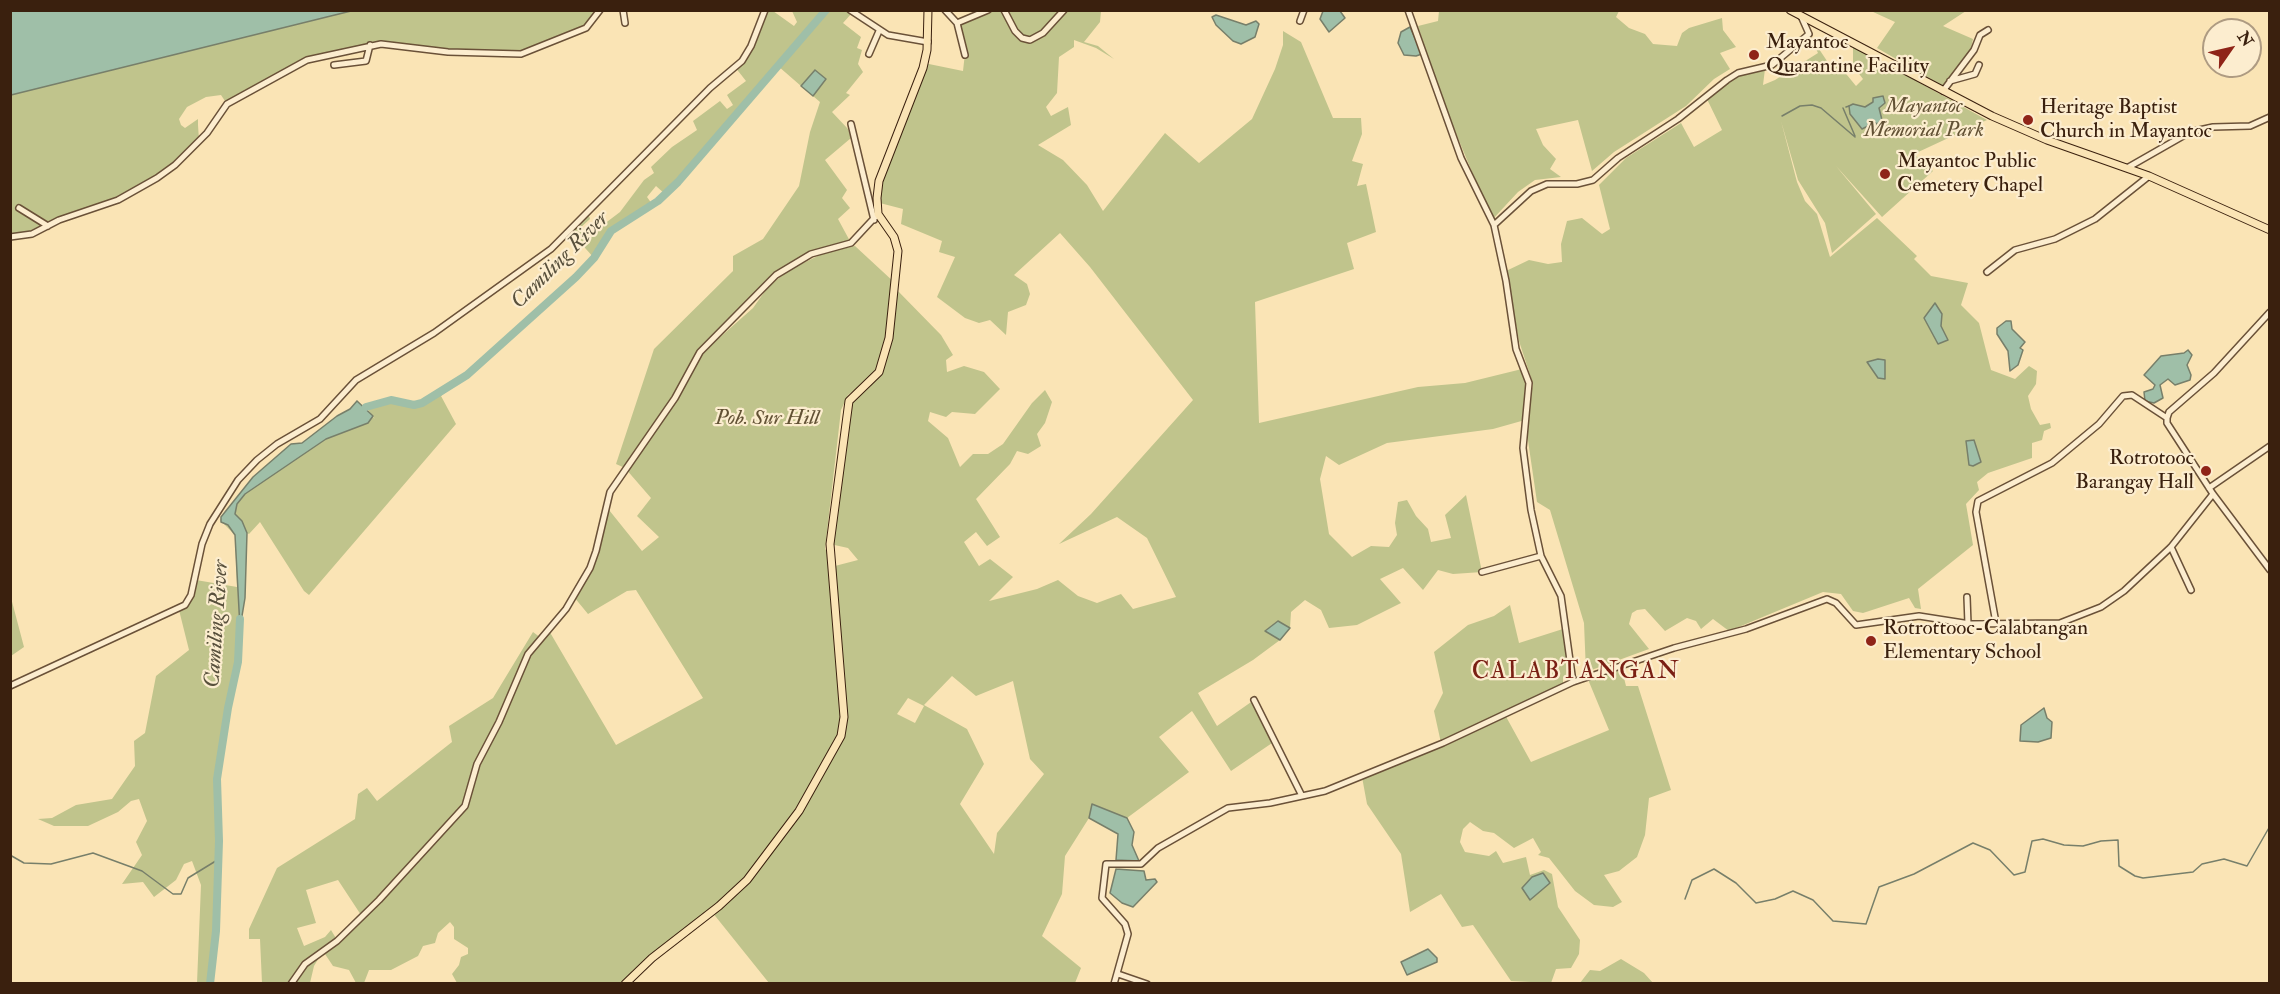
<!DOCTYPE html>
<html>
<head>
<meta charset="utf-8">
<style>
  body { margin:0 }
  #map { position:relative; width:2280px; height:994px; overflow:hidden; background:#fae4b5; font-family:"IM FELL Double Pica",serif }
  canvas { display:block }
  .frame { position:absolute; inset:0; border:12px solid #3a200e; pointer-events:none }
  .north { position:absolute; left:2202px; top:18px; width:60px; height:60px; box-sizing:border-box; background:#fcedcf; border:2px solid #ae9b82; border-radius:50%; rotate:56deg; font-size:16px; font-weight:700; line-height:24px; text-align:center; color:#3a200e }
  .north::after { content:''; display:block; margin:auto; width:21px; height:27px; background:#8f2418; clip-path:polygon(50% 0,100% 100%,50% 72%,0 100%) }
</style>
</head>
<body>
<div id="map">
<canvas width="2280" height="994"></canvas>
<div class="frame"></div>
<div class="north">N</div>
</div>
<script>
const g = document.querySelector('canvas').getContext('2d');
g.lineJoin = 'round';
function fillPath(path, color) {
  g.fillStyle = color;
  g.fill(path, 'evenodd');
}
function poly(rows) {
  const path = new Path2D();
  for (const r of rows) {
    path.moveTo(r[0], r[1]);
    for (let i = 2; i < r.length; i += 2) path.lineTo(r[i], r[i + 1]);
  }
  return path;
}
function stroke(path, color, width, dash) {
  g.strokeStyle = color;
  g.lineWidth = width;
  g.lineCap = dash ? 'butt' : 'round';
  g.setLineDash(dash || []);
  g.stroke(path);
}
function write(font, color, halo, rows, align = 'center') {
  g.font = font + ' "IM FELL Double Pica",serif';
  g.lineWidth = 4.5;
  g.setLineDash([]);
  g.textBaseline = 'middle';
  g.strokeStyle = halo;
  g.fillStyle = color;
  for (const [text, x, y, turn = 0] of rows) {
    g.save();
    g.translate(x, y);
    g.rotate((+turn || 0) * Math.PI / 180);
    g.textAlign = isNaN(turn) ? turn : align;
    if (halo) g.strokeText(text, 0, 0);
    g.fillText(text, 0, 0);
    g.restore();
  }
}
const green = poly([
  [850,10,852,13,843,23,861,37,857,48,862,50,858,64,863,72,846,93,850,95,832,112,848,129,851,138,825,160,847,190,842,198,850,208,838,219,851,243,823,250,787,267,734,318,718,339,753,308,768,287,789,270,824,253,855,246,895,283,884,348,874,376,848,395,841,410,825,549,830,555,831,567,858,560,848,548,830,544,847,411,852,396,870,383,879,372,885,358,896,289,941,335,953,355,946,360,947,372,964,366,984,372,1000,389,975,414,952,412,946,417,930,412,928,421,948,438,960,467,973,454,988,454,1003,444,1032,403,1045,390,1052,402,1045,423,1037,434,1041,446,1028,454,1017,451,1010,464,976,499,1000,537,987,546,976,532,964,542,979,566,990,559,1013,577,989,601,1037,589,1058,580,1078,596,1097,603,1121,594,1133,609,1176,597,1147,538,1117,517,1059,544,1091,514,1193,400,1090,267,1060,233,1014,275,1027,284,1030,294,1026,305,1008,312,1006,335,990,320,979,323,965,318,937,297,955,257,939,252,942,241,901,224,903,209,876,202,880,180,924,63,963,71,965,53,957,23,984,11,1101,11,1100,22,1084,42,1098,46,1114,59,1096,48,1074,40,1074,47,1059,57,1057,93,1046,107,1051,116,1068,107,1071,125,1038,145,1063,160,1087,185,1103,211,1165,133,1199,163,1252,119,1275,69,1283,45,1283,31,1301,42,1333,118,1361,118,1362,134,1352,161,1363,164,1357,186,1366,184,1376,232,1347,243,1354,269,1255,302,1259,423,1418,387,1465,383,1522,369,1524,366,1529,383,1526,415,1533,384,1519,341,1506,271,1529,260,1548,264,1562,262,1561,244,1567,221,1582,218,1602,234,1610,229,1599,185,1626,158,1681,123,1694,147,1722,130,1706,97,1724,85,1724,81,1749,71,1765,69,1763,85,1775,80,1818,53,1809,34,1831,67,1838,64,1856,86,1863,79,1853,66,1853,46,1987,120,1914,154,1933,171,1882,217,1836,166,1876,214,1832,253,1825,223,1798,180,1781,121,1797,182,1805,201,1817,214,1830,257,1877,218,1917,256,1914,259,1931,276,1968,283,1961,305,1979,323,1991,370,2015,379,2029,366,2037,371,2036,384,2028,396,2031,409,2040,425,2050,423,2051,428,2044,431,2042,440,2032,443,2032,458,1988,473,1977,482,1979,490,1966,504,1973,545,1918,589,1921,609,1915,608,1909,598,1863,613,1853,611,1841,594,1823,592,1729,631,1713,619,1701,629,1696,621,1687,618,1665,631,1645,609,1637,610,1632,613,1629,624,1649,649,1586,672,1584,623,1550,510,1537,502,1525,420,1493,429,1387,443,1339,465,1326,456,1320,479,1329,534,1352,557,1371,546,1389,547,1397,535,1395,523,1398,502,1407,500,1416,516,1428,529,1431,542,1451,538,1445,515,1466,495,1482,572,1453,574,1438,570,1423,590,1403,568,1380,579,1401,603,1357,625,1329,628,1321,610,1305,600,1291,612,1290,628,1278,621,1266,630,1280,640,1253,660,1198,693,1217,726,1254,700,1275,741,1231,771,1192,711,1159,737,1189,772,1127,818,1092,804,1089,818,1065,856,1062,894,1042,936,1081,968,1075,983,769,983,712,912,754,871,702,919,624,983,457,983,452,974,459,965,461,957,468,954,468,948,454,939,454,927,450,922,438,933,435,943,423,946,418,956,391,970,369,970,364,983,356,983,349,970,333,966,323,951,314,966,310,983,262,983,260,939,249,939,249,929,277,868,355,819,358,794,367,788,377,801,452,742,449,726,493,698,533,632,541,638,548,629,616,745,703,698,636,590,627,591,588,614,574,597,592,563,605,505,642,551,659,537,637,516,651,498,625,468,616,464,654,349,733,271,733,256,763,239,799,186,810,132,820,102,813,96,826,79,815,70,801,86,778,66,678,182,665,194,656,186,647,197,652,204,611,231,594,258,570,231,588,213,590,219,580,228,587,237,620,212,644,180,654,173,651,167,672,147,697,130,693,121,720,101,727,109,733,105,727,95,746,81,735,67,746,56,765,11,773,11,794,26,797,22,792,11],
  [1884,97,1885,103,1879,108,1882,120,1877,124,1870,120,1868,126,1862,129,1850,114,1849,106,1853,104,1865,107,1874,102,1873,98],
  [952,676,976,696,1013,681,1030,759,1044,774,997,833,994,854,960,804,984,764,967,729,924,705],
  [908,698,924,706,915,723,897,714],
  [338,880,361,915,337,940,331,930,325,937,304,946,297,928,316,923,306,890],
  [1537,10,1619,11,1616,17,1629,28,1645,34,1653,44,1677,46,1682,33,1689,28,1722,18,1723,30,1736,47,1720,53,1730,69,1714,79,1686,106,1614,152,1592,171,1578,120,1536,129,1543,145,1556,159,1550,169,1561,177,1535,180,1518,192,1492,220,1438,90,1418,26,1438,21,1439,11,1442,11],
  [349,11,600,11,586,28,521,54,456,52,381,44,307,60,227,104,221,95,206,97,187,107,179,119,181,125,185,128,198,119,198,125,199,140,181,159,127,196,38,232,11,237,11,95],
  [1871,11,1966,11,1943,26,1973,39,1970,53,1945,87,1877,48,1895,22],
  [467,375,441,396,456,424,309,595,304,591,260,522,249,534,247,533,238,662,228,708,217,782,219,841,209,983,197,983,201,885,192,861,184,864,176,880,154,897,143,882,122,884,142,855,136,842,147,821,139,799,131,801,118,812,88,826,54,826,38,819,52,818,76,805,112,799,135,766,134,741,145,733,156,676,189,650,179,610,186,604,196,580,237,587,235,535,220,520,253,477,291,444,302,443,337,416,350,409,357,401,375,419,366,407,391,400,414,405,422,403],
  [10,594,24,647,11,656,10,655],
  [1510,605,1519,643,1566,628,1571,673,1563,677,1563,684,1504,713,1531,762,1609,730,1587,677,1621,666,1626,686,1638,686,1671,790,1649,798,1645,835,1637,857,1619,871,1604,875,1622,902,1613,907,1594,905,1575,891,1549,858,1538,855,1541,852,1533,838,1514,848,1494,833,1483,831,1470,822,1463,829,1460,842,1465,852,1489,856,1496,851,1503,863,1526,857,1530,875,1544,870,1552,874,1558,907,1580,940,1579,954,1571,968,1556,969,1551,983,1511,981,1473,925,1462,927,1441,894,1410,912,1401,854,1367,804,1362,777,1441,743,1434,711,1443,693,1434,652,1468,625,1494,616],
  [1621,959,1644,973,1653,983,1580,983,1590,970,1600,971]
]);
const water = poly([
  [11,10,351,10,351,11,11,95,11,10],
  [1323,11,1340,11,1345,18,1329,32,1320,19,1323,11],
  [1216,15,1246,25,1256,21,1259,24,1255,37,1241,44,1233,41,1216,25,1212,17,1216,15],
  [1410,27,1422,54,1416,56,1404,55,1398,43,1401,32,1410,27],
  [815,70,826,79,813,96,801,86,815,70],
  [1883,96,1885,103,1879,108,1882,120,1877,124,1870,120,1868,126,1862,129,1850,114,1849,106,1853,104,1865,107,1873,102,1873,98,1883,96],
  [1935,303,1942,314,1941,326,1948,340,1938,344,1924,318,1935,303],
  [2006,321,2011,321,2012,329,2025,342,2020,348,2023,350,2018,365,2010,371,2008,351,1997,334,1997,328,2006,321],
  [2188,350,2192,355,2187,365,2191,375,2190,380,2175,385,2168,379,2160,385,2163,398,2154,403,2145,401,2144,392,2153,389,2155,385,2144,375,2161,356,2184,353,2188,350],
  [1878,359,1885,360,1885,379,1878,378,1867,362,1878,359],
  [357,401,373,416,368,423,326,439,245,494,237,504,235,514,242,521,247,533,245,598,240,628,235,535,228,525,221,522,221,517,253,477,291,444,302,443,337,416,350,409,357,401],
  [1974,440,1981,462,1973,466,1969,465,1966,441,1974,440],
  [1278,621,1290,628,1280,640,1265,631,1278,621],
  [2044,708,2047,718,2052,722,2051,738,2038,742,2020,741,2021,725,2044,708],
  [1092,804,1127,818,1134,832,1132,845,1139,861,1116,860,1118,834,1089,818,1092,804],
  [1116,869,1144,871,1146,880,1155,879,1157,882,1133,907,1122,903,1110,893,1116,869],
  [1543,873,1550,883,1530,900,1522,888,1532,877,1543,873],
  [1428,949,1437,958,1437,962,1407,975,1401,962,1428,949]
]);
const stream = poly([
  [1846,107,1849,106],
  [1843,108,1855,136],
  [1782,116,1800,106,1812,105,1821,108,1855,137],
  [10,855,24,863,51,864,93,853,142,871,173,894,181,894,188,878,219,859],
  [1685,899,1692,880,1714,869,1736,883,1756,903,1775,899,1793,891,1813,900,1833,921,1866,924,1879,887,1914,874,1973,843,1990,850,2014,875,2025,872,2032,841,2043,839,2064,845,2083,846,2101,841,2118,840,2119,866,2135,876,2143,878,2193,872,2202,864,2224,859,2247,866,2270,826]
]);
const river = poly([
  [366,407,391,400,414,405,422,403,467,375,576,277,594,258,611,231,658,201,678,182,826,10],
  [210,984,216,931,219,841,217,779,228,708,238,662,240,619]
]);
const minor = poly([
  [623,10,625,23],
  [850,10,888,35,928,42],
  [945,10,957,23,988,10],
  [1004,10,1015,31,1022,38,1030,40,1043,33,1064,10],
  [1408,10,1461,158,1494,225,1506,281,1516,349,1529,383,1523,448,1531,510,1541,556,1561,596,1573,682],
  [1300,21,1304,10],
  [957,23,965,55],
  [869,54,879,31],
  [334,65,366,61,370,45],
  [1950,81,1975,74,1979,65],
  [1943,91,1974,50,1980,35,1988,30],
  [851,124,874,220],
  [2127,168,2190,132,2213,127,2250,126,2270,117],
  [19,208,48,226],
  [1494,225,1531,191,1547,184,1577,184,1593,180,1618,158,1678,119,1727,80,1738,73,1772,65,1809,34,1801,16],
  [10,237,32,234,59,220,118,200,157,178,175,165,207,133,227,104,307,60,381,44,448,52,521,54,586,28,600,10],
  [1987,272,2015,250,2055,239,2095,219,2149,176],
  [2270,312,2214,373,2169,412,2167,418,2167,423,2213,494,2270,570],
  [2209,488,2270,446],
  [2171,547,2191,590],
  [1482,572,1541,556],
  [1967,597,1968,624],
  [1996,623,1976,512,1978,501,2052,463,2099,424,2123,396,2132,395,2167,418],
  [10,686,185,605,191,595,202,544,210,524,238,480,257,460,277,444,320,419,356,380,434,333,551,249,710,88,742,61,751,46,765,10],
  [1254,700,1302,796],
  [1118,974,1147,984],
  [291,984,305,964,337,941,379,900,465,806,477,764,499,722,528,654,566,609,590,568,596,551,610,492,675,398,700,352,776,275,811,254,851,243,878,214],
  [1114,984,1128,934,1125,924,1102,898,1106,864,1141,864,1158,848,1228,808,1270,803,1325,791,1443,743,1573,682,1674,648,1746,629,1827,599,1836,603,1856,625,1919,616,1970,624,2060,623,2101,607,2124,591,2171,547,2213,494]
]);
const major = poly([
  [1790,10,1992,116,2047,140,2149,176,2270,230],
  [625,984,652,958,719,906,747,880,799,811,841,736,844,717,830,544,849,401,879,372,889,338,898,251,894,237,878,214,877,198,879,181,923,68,927,50,928,10]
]);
const markers = [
  [1754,55,6,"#8f2418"],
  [2028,120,6,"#8f2418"],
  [1885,174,6,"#8f2418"],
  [2206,471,6,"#8f2418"],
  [1871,641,6,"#8f2418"]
];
const poiNames = [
  ["Mayantoc",1766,43],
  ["Quarantine Facility",1766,67],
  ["Heritage Baptist",2040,108],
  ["Church in Mayantoc",2040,132],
  ["Mayantoc Public",1897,162],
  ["Cemetery Chapel",1897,186],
  ["Rotrotooc",2194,459,"right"],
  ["Barangay Hall",2194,483,"right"],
  ["Rotrottooc-Calabtangan",1883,629],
  ["Elementary School",1883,653]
];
const parkNames = [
  ["Mayantoc",1924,107],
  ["Memorial Park",1924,131],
  ["Pob. Sur Hill",767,419]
];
const waterNames = [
  ["Camiling River",561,261,-45],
  ["Camiling River",218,624,-86]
];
const quarterNames = [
  ["CALABTANGAN",1576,673]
];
fillPath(green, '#c0c48c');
fillPath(water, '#9fbfa8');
stroke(water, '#777f6a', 1.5);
stroke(stream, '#777f6a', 1.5);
stroke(river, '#9fbfa8', 8);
stroke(minor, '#6a5138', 8);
stroke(major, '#3a200e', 9);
stroke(minor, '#fcedcf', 5);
stroke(major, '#fae4b5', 7);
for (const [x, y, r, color] of markers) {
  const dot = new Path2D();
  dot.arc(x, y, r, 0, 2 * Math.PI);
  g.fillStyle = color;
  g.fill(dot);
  stroke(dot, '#fcedcf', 2);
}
write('21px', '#3a200e', '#fcedcf', poiNames, 'left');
write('italic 21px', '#625134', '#fcedcf', parkNames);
write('italic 22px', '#58503c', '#fcedcf', waterNames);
g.letterSpacing = '1.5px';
write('24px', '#7a1f14', '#fcedcf', quarterNames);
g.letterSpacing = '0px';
</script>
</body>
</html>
